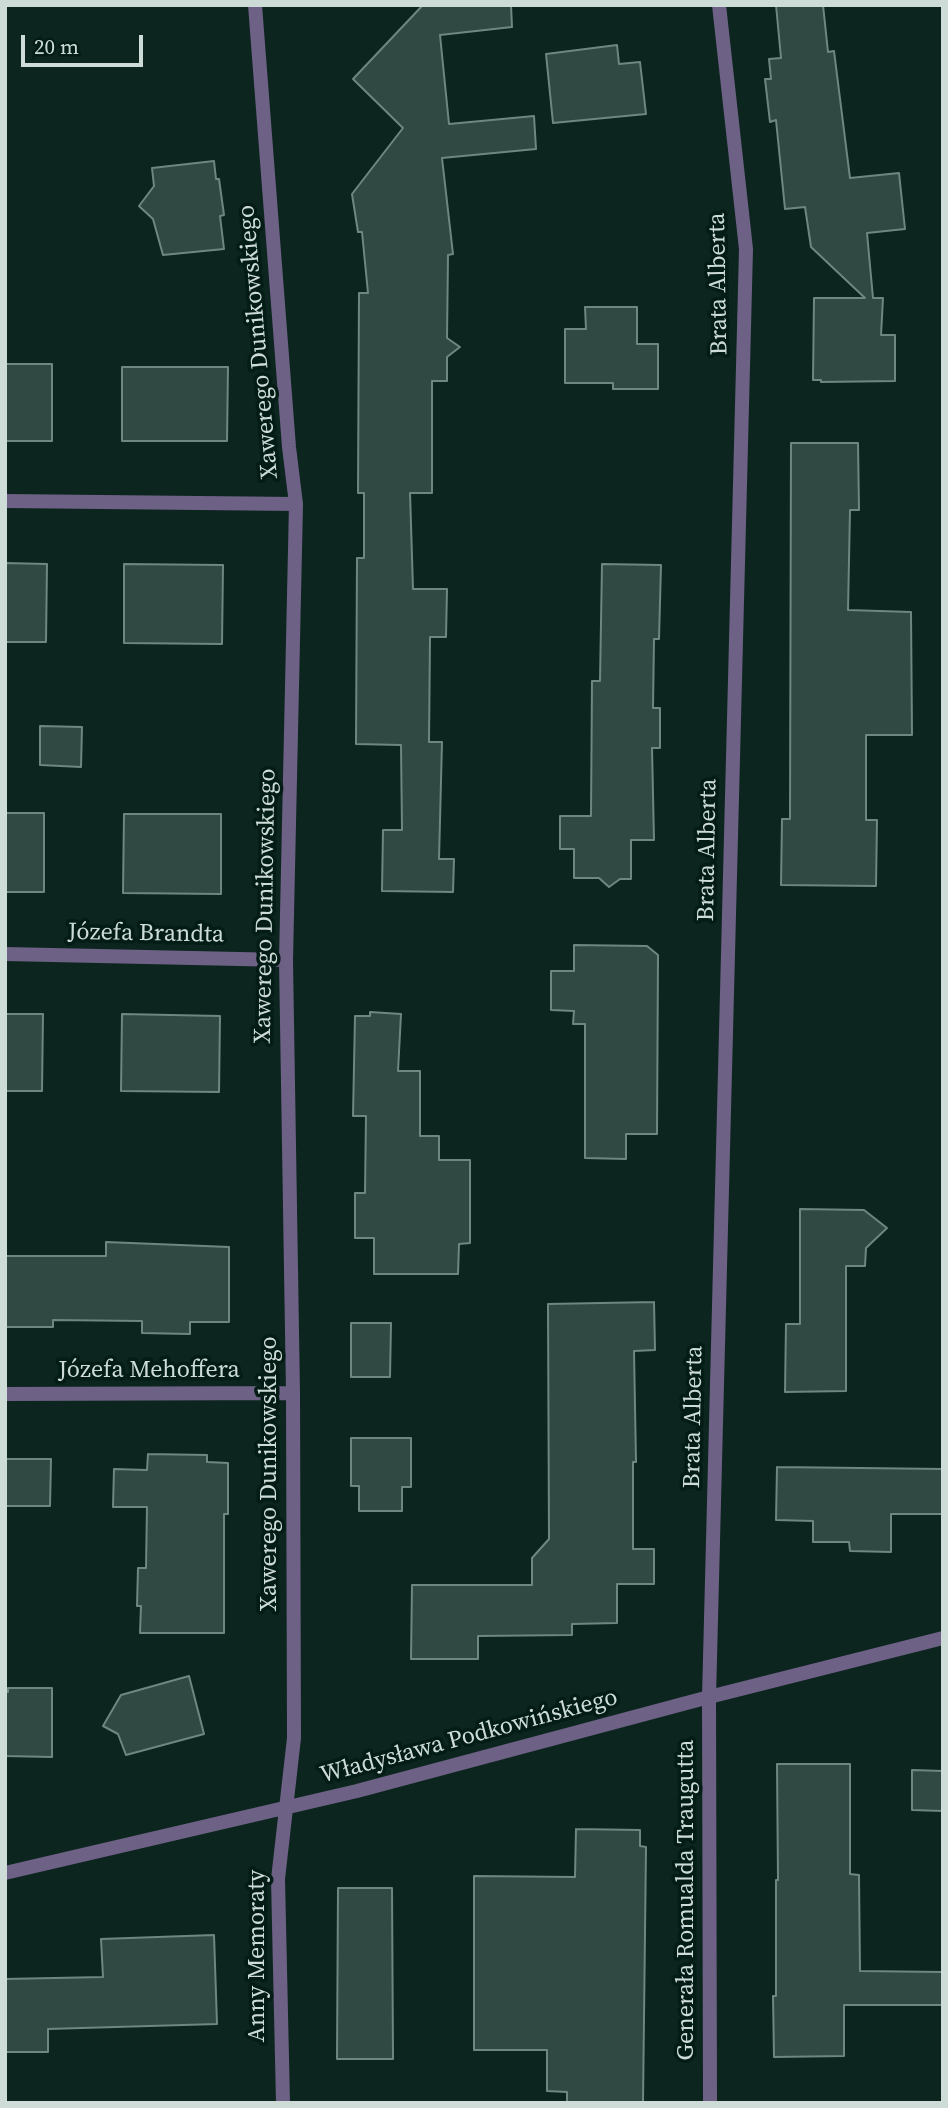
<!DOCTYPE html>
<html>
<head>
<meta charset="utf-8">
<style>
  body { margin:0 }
  #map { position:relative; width:948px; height:2108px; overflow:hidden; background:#0d251f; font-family:"Source Serif 4",serif }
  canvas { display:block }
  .frame { position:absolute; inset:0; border:7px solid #cddcd7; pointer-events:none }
  .scale { position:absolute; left:21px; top:35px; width:122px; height:32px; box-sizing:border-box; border:4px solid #cddcd7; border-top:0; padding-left:9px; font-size:21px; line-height:24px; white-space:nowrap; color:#cddcd7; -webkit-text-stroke:5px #041c16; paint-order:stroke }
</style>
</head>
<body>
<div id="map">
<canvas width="948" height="2108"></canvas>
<div class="frame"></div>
<div class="scale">20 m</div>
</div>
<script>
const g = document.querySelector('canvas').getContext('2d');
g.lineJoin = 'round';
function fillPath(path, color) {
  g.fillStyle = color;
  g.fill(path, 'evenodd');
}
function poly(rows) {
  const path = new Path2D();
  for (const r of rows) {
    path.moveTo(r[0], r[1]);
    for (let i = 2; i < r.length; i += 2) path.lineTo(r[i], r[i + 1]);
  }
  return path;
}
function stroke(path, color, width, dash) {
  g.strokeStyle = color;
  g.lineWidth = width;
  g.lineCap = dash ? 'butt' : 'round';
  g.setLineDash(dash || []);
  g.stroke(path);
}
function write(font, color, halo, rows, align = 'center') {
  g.font = font + ' "Source Serif 4",serif';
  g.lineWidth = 7;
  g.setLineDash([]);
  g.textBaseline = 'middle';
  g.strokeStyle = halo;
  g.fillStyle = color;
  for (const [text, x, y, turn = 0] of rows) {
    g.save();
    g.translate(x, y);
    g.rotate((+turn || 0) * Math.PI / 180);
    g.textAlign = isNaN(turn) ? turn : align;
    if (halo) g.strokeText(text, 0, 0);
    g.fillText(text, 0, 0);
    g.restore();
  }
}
const building = poly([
  [423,5,511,5,512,27,440,35,449,124,534,116,536,149,442,158,453,254,448,255,447,338,460,347,447,357,447,381,432,381,432,493,410,493,413,589,447,589,446,637,430,637,429,742,442,742,439,859,454,859,453,892,382,891,383,830,402,830,401,745,356,744,357,558,364,558,364,493,358,493,359,293,368,293,362,232,358,232,352,194,403,128,353,79,423,5],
  [776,5,823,5,828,52,834,51,850,178,899,173,905,229,867,233,873,298,883,298,881,335,895,335,895,381,821,382,821,380,813,380,814,298,865,298,811,247,805,207,785,209,776,120,770,122,765,79,771,79,769,59,781,58,776,5],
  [617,45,619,64,640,62,646,114,553,123,546,54,617,45],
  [214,161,216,179,219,179,224,215,220,216,224,249,163,255,153,219,139,206,154,186,152,168,214,161],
  [585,307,637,307,637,344,658,344,658,389,613,389,613,383,565,383,565,329,586,329,585,307],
  [5,364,52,364,52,441,5,441,5,364],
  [122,367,228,367,227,441,122,441,122,367],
  [791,443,858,443,859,510,850,510,848,610,911,612,912,735,866,735,866,820,877,820,876,886,781,885,782,819,790,819,791,443],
  [5,563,47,564,46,642,5,642,5,563],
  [124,564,223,565,222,644,124,643,124,564],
  [602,564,661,565,659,639,654,639,653,708,660,708,660,748,652,748,654,840,631,840,631,879,620,879,609,887,599,878,574,878,574,849,560,849,560,816,591,816,592,681,600,681,602,564],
  [40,726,82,727,81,767,40,765,40,726],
  [5,813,44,813,44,892,5,892,5,813],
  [124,814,221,814,221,894,123,893,124,814],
  [574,945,647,946,658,955,657,1134,626,1134,626,1159,585,1158,585,1024,573,1024,574,1011,551,1010,551,971,574,971,574,945],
  [370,1012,401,1014,398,1071,420,1071,420,1136,439,1136,439,1160,470,1160,470,1243,459,1244,458,1274,374,1274,374,1238,355,1238,355,1193,365,1193,366,1116,353,1116,355,1016,370,1016,370,1012],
  [5,1014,43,1014,42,1091,5,1091,5,1014],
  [122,1014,220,1016,219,1092,121,1091,122,1014],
  [800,1209,864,1210,887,1228,866,1248,865,1266,846,1266,846,1391,785,1392,786,1324,800,1324,800,1209],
  [106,1242,229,1247,229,1322,190,1322,190,1334,142,1333,142,1321,53,1320,53,1327,5,1327,5,1256,106,1256,106,1242],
  [654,1302,655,1350,634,1351,636,1462,633,1462,633,1549,654,1549,654,1584,617,1584,617,1623,572,1624,572,1635,478,1636,478,1659,411,1659,412,1585,532,1585,532,1558,549,1539,548,1304,654,1302],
  [351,1323,391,1323,390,1377,351,1377,351,1323],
  [351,1438,411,1438,411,1487,402,1487,402,1511,359,1511,359,1486,351,1486,351,1438],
  [148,1454,207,1455,207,1462,228,1463,228,1514,224,1514,224,1633,140,1633,141,1606,137,1606,138,1568,146,1568,147,1507,113,1507,114,1469,147,1470,148,1454],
  [5,1459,51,1459,50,1506,5,1506,5,1459],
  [777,1467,943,1469,943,1514,891,1514,891,1552,850,1551,849,1542,813,1542,813,1521,776,1520,777,1467],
  [189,1676,204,1734,126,1755,118,1734,103,1726,121,1695,189,1676],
  [8,1688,52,1688,52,1757,5,1756,5,1692,8,1692,8,1688],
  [777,1764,850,1764,850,1874,859,1875,860,1971,943,1972,943,2005,844,2005,844,2056,774,2057,773,1996,776,1996,776,1880,778,1880,777,1764],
  [912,1770,943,1771,943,1811,912,1810,912,1770],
  [576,1829,640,1830,640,1846,646,1847,643,2103,567,2102,567,2092,547,2091,547,2050,474,2050,474,1876,575,1877,576,1829],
  [338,1888,392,1888,393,2059,337,2059,338,1888],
  [214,1935,217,2024,48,2029,48,2052,5,2052,5,1979,103,1977,101,1939,214,1935]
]);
const street = poly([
  [255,5,289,447,296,504,286,960,293,1393,294,1738,278,1879,283,2103],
  [5,501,296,504],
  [5,954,286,960],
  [5,1394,293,1393],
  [5,1873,357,1791,709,1697,943,1638],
  [710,2103,709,1697,746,249,719,5]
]);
const streetNames = [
  ["Brata Alberta",719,284,-91],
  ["Xawerego Dunikowskiego",259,342,-95],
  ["Brata Alberta",708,850,-89],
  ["Xawerego Dunikowskiego",266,906,-89],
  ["Józefa Brandta",146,934,1],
  ["Józefa Mehoffera",149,1371],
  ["Brata Alberta",694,1417,-89],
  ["Xawerego Dunikowskiego",270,1474,-90],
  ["Władysława Podkowińskiego",469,1737,-15],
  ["Generała Romualda Traugutta",687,1900,-90],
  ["Anny Memoraty",258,1956,-90]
];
fillPath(building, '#304942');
stroke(building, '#6d8880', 2);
stroke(street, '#6d6185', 14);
write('24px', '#cddcd7', '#041c16', streetNames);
</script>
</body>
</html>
